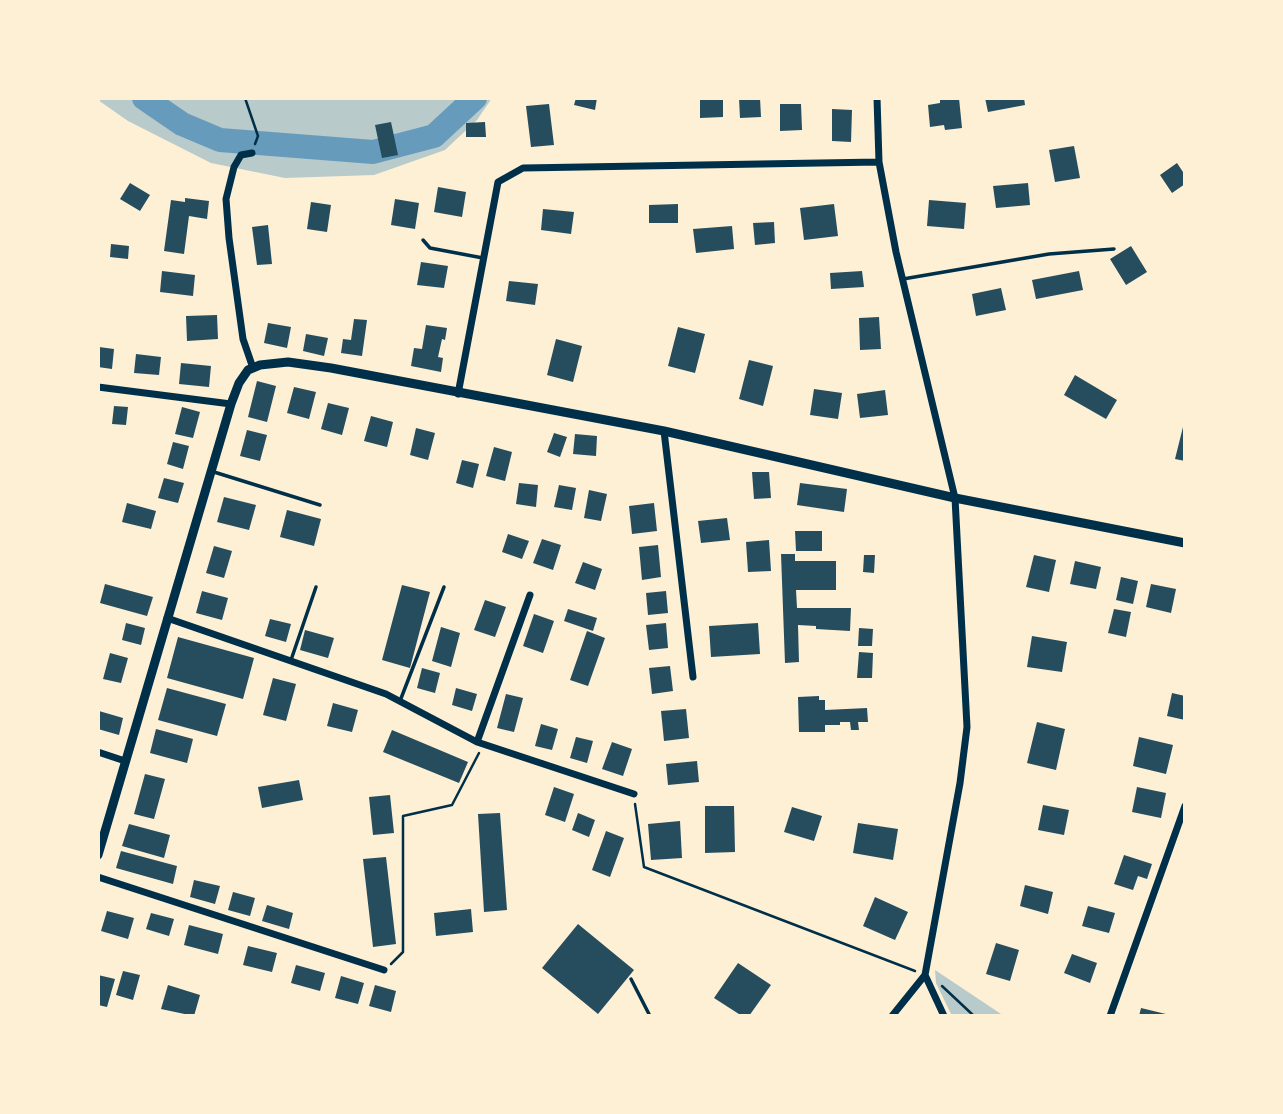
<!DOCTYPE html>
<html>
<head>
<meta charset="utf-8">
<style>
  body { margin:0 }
  #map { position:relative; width:1283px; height:1114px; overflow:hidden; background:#fdf0d5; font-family:"Source Sans 3",sans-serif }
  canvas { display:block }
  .frame { position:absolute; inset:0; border:100px solid #fdf0d5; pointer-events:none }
</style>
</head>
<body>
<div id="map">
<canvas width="1283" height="1114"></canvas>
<div class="frame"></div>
</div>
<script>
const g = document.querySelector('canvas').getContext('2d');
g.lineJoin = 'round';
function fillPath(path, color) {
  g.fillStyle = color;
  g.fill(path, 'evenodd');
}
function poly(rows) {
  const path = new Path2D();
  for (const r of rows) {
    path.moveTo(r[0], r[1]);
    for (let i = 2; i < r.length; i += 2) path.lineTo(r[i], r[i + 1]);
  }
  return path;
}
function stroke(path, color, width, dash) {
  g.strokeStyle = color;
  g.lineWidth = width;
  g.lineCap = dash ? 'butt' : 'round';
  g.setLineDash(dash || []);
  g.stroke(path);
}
const green = poly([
  [98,98,492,98,477,120,445,150,374,175,285,178,211,163,128,121,98,100],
  [935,970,1004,1016,952,1016,936,983]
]);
const river = poly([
  [144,98,182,124,220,140,373,152,434,136,475,98]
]);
const building = poly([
  [576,98,597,98,595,110,574,105],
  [739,98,760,98,761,117,740,118],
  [940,98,959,98,962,128,945,130,944,125,930,127,928,105,940,103],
  [985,98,1024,98,1025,105,988,112],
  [700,100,723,100,723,117,700,118],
  [549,104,554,145,531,147,526,106],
  [780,104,801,104,802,130,780,131],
  [832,109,852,110,851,142,832,141],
  [391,122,398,155,382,158,375,125],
  [485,122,486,137,466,137,466,123],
  [1074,146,1080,178,1055,182,1049,150],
  [1177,163,1185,175,1185,184,1172,193,1160,175],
  [130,183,150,195,140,211,120,199],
  [1028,183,1030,205,996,208,993,186],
  [438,187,466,192,462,217,434,212],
  [185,198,209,201,207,219,189,216,184,254,164,251,171,200,185,202],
  [395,199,419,203,415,229,391,225],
  [929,200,966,203,964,229,927,226],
  [311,202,331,205,327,232,307,229],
  [678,204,678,223,649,223,649,205],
  [834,204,838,236,804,240,800,208],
  [543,209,574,212,571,234,541,230],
  [774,222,775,243,755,245,753,223],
  [268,225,272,264,257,265,252,227],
  [732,226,734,249,696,253,693,229],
  [111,244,129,246,128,259,110,257],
  [1131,246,1147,272,1126,285,1110,259],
  [421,262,448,266,444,288,417,285],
  [162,271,195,275,193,296,160,292],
  [862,271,864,287,831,289,830,273],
  [1079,271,1083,290,1036,299,1032,280],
  [509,281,538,284,535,305,506,301],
  [1001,288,1006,310,976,316,972,294],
  [217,315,218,339,187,341,186,316],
  [879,317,881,349,860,350,859,318],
  [354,319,367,320,362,356,341,353,343,339,351,340],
  [268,323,291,327,287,348,264,343],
  [426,325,447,328,445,340,442,339,438,357,443,358,441,372,411,366,414,348,422,349],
  [678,327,705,334,695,373,668,366],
  [306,334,328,338,324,356,303,351],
  [556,339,582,346,573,382,547,375],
  [99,347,114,349,112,369,98,367],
  [136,354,161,357,159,375,134,373],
  [749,360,773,366,763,406,739,399],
  [181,363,211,366,209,387,179,384],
  [1075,375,1117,400,1106,419,1064,395],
  [257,381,276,386,267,422,248,417],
  [294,387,316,392,309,419,287,413],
  [814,389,842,393,838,419,810,415],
  [885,390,888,415,860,418,857,394],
  [328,403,349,408,342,435,321,429],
  [114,406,128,407,126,425,112,424],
  [182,407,200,412,193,438,175,434],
  [371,416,393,422,387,447,364,441],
  [1184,423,1185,423,1185,461,1175,459],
  [416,428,435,433,428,460,410,455],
  [247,430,267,435,260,461,240,456],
  [554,433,567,437,560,457,547,452],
  [575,434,597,436,596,456,573,454],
  [173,442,189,446,183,469,167,464],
  [494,447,512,452,505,481,486,476],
  [462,460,479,464,473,488,456,483],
  [752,472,769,472,771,498,754,499],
  [164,478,184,483,178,503,158,498],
  [519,483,538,485,536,507,516,504],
  [800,483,847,489,844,512,797,505],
  [559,485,576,488,572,510,554,507],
  [589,490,607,494,601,521,584,518],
  [224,497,256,505,249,530,217,522],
  [127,503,156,511,151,529,122,522],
  [654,503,657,531,632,534,629,506],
  [287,510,321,519,314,546,280,537],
  [727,518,730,540,701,543,698,521],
  [795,531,822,531,822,551,796,551],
  [508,534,529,541,522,559,502,552],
  [542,539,561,545,553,570,533,563],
  [769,540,771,571,748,572,746,542],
  [658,545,661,577,642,580,639,547],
  [214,546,232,551,224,578,206,573],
  [781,554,795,554,795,561,836,561,836,590,796,590,797,608,851,608,850,631,816,629,816,626,798,625,799,662,785,663],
  [864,555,875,555,874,573,863,572],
  [1034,555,1056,560,1049,592,1026,587],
  [1075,561,1101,567,1096,589,1070,584],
  [583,562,602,569,595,590,575,583],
  [1121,577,1138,581,1133,604,1116,600],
  [105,584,153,597,147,616,100,603],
  [1151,584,1176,589,1171,613,1146,607],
  [402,585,430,592,410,668,382,660],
  [202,591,228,598,222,620,196,613],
  [666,591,668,613,648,615,646,593],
  [485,600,506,607,495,637,474,630],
  [568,609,597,618,593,631,564,621],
  [1114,609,1131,612,1126,637,1108,633],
  [534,614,554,621,543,653,523,646],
  [270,619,291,624,286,642,265,636],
  [126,623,145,628,141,645,122,640],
  [666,623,668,648,649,650,646,625],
  [758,623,760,654,711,657,709,626],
  [441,627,460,633,451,667,432,661],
  [859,628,873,629,872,646,858,646],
  [305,630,334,638,328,658,300,650],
  [587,631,605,638,588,686,570,680],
  [1032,636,1067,642,1062,672,1027,667],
  [178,637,254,658,243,699,167,678],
  [859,652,873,653,872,678,857,678],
  [110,653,128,658,121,683,103,679],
  [670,666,673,691,652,694,649,668],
  [422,668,440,673,435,693,417,688],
  [273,678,296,684,286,721,263,715],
  [167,688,226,704,217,736,158,720],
  [456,688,477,694,472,711,452,705],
  [1172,693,1185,696,1185,720,1167,716],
  [506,694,523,698,514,732,497,728],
  [819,696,819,700,825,700,825,710,867,708,868,722,858,722,859,730,851,730,850,722,840,722,840,725,825,725,825,732,799,732,798,697],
  [333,703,358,710,352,732,327,726],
  [686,709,689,738,664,741,661,711],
  [99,711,123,718,119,735,98,729],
  [1037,722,1065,729,1056,770,1027,763],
  [541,724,558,729,552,750,535,746],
  [156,729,193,739,187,763,150,753],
  [392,730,468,762,459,783,383,752],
  [576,737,593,741,587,763,570,758],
  [1139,737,1173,745,1166,774,1133,766],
  [612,742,632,749,623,776,602,769],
  [697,761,699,782,668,785,666,764],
  [145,774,165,779,154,819,134,814],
  [299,780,303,800,262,808,258,787],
  [554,787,574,794,565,822,545,815],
  [1137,787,1166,793,1161,818,1132,812],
  [390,795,394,833,373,835,369,797],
  [1043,805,1069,810,1064,835,1038,830],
  [705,806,734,806,735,852,705,853],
  [792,807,822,816,814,841,784,832],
  [500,813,507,910,484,912,478,814],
  [578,813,595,820,589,837,572,830],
  [680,821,682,858,651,860,648,824],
  [858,823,898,829,893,860,853,853],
  [129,824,170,835,164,858,122,846],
  [606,831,624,838,610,877,592,870],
  [121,851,177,866,173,884,116,868],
  [1124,855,1152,864,1147,879,1138,876,1133,890,1114,884],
  [386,857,396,944,373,947,363,859],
  [194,880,220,886,215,904,190,897],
  [1025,885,1053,892,1048,914,1020,906],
  [233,892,255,898,250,916,228,910],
  [875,897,908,912,895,940,863,926],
  [267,905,293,913,289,929,262,921],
  [1088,906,1115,913,1109,933,1082,926],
  [471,909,473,932,436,936,434,913],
  [107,911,134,918,128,939,101,931],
  [151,913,174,919,169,936,146,929],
  [578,924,634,970,598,1014,542,968],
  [189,925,223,934,218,954,184,945],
  [996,943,1019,950,1010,981,986,974],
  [248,946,277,953,272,972,243,965],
  [1072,954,1097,963,1090,983,1064,973],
  [738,963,771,985,749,1016,742,1016,714,998],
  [296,965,325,973,320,991,291,983],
  [123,971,140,975,133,1000,116,995],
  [98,975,115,979,107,1007,98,1005],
  [341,976,364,983,358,1004,335,998],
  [168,985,200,995,194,1016,161,1009],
  [375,985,396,991,391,1012,369,1006],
  [1141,1008,1170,1015,1170,1016,1139,1016]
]);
const path = poly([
  [245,98,258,136,255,144],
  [635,804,644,867,915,971],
  [391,964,403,952,403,816,452,805,479,753],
  [942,986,974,1016]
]);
const service = poly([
  [423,240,430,248,483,258],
  [903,279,1049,254,1114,249],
  [214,472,320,505],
  [291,660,316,587],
  [400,701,444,587],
  [631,979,650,1016]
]);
const minor = poly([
  [877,98,879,162,896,252,955,498,967,727,960,783,925,975,892,1016],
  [252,153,241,155,234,167,226,199,229,238,243,339,253,368],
  [98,387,231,404],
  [458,394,498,182,523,168,879,162],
  [664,431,693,677],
  [167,618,386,694,477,742,634,794],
  [477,742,530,595],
  [98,752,125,761],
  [98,877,384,970],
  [925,975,944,1016],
  [1110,1016,1185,806]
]);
const tertiary = poly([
  [98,855,231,404,239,383,248,370,260,365,288,362,331,368,664,431,955,498,1185,543]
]);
fillPath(green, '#b9caca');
stroke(river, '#669bbc', 24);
fillPath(building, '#264d5e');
stroke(path, '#003049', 2.5);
stroke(service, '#003049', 3.5);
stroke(minor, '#003049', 7);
stroke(tertiary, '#003049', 9);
</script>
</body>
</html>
